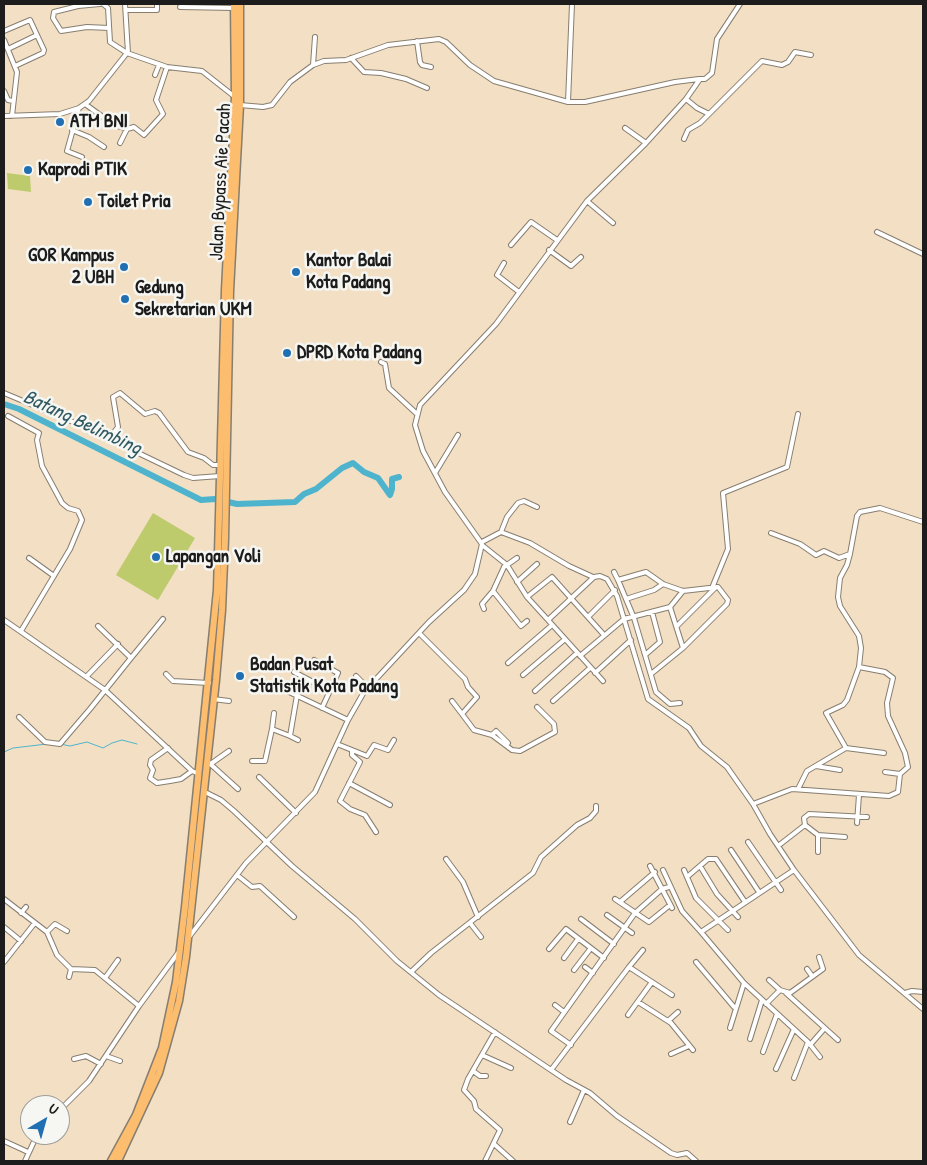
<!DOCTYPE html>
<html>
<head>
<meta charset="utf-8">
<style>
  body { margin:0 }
  #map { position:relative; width:927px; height:1165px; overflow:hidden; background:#f2dfc4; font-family:"Patrick Hand",sans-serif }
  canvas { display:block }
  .frame { position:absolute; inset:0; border:5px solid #1c1c1c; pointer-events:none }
  .north { position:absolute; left:20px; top:1095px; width:50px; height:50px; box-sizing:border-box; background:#f6f6f2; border:1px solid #9f9f9c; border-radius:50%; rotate:38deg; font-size:14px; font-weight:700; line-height:20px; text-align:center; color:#1c1c1c }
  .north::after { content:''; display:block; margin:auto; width:18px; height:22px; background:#1f6fb2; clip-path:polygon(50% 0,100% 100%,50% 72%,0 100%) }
</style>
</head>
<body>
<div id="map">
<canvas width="927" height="1165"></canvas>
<div class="frame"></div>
<div class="north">U</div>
</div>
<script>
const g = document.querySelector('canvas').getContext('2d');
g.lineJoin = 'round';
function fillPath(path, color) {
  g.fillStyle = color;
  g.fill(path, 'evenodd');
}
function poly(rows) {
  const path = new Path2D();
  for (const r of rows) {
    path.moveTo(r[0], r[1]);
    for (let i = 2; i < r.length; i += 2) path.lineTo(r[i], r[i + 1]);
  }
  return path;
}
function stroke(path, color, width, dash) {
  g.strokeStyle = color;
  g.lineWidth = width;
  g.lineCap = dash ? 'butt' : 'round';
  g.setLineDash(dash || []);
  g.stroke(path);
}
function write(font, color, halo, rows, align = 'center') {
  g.font = font + ' "Patrick Hand",sans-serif';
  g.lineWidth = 5;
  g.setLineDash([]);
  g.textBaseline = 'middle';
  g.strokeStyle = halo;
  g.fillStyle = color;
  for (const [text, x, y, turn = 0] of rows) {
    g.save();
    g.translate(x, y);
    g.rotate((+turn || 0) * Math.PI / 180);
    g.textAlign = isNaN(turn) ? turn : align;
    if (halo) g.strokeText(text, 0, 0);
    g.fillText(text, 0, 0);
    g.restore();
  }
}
const green = poly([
  [7,173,30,176,31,192,8,189],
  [153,513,195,538,158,600,116,575]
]);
const stream = poly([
  [60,744,70,746,87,742,103,748,112,743,122,740,137,744],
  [4,752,13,748,47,744]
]);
const river = poly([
  [4,404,19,409,201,500,215,499,237,504,295,502,304,494,316,489,342,468,353,463,364,472,378,478,390,495,392,489,392,479,399,477]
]);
const street = poly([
  [100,4,78,6,54,12,53,18,61,31,87,27,109,28],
  [103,4,108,8,110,42,127,53],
  [125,4,128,53],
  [180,7,234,8],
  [126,10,157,10,157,4],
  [4,31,30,20,44,50,43,53,15,66],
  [4,40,17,72,12,116],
  [417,41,420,62,422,65,431,67],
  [8,49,37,35],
  [351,58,364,72,381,73,406,79,427,88],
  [313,65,315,37],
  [155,75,159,65],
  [4,91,8,100,13,101],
  [686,99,697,108,709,114],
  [568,102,572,4],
  [85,104,114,125,127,129,134,127,144,135,163,114,156,100,167,67],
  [240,105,263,107,272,105,290,82,313,65,324,61,346,60,388,45,439,39,446,42,470,65,494,81,568,102,585,102,675,82,699,79],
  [79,108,67,151,82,157],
  [4,116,60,114,79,108,89,101,127,53,167,67,202,71,235,97],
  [625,128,646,143],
  [72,130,89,137,104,147],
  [684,139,688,130,700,123,762,61,782,65,788,62,795,52,811,55],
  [120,143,127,129],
  [587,201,613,223],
  [877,232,923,254],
  [511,245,531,222,557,240],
  [549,250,571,266,581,257],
  [504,263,497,275,519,292],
  [381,362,385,364,389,388,417,414],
  [4,393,80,425,184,475,193,478,220,476],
  [8,416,39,433,37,440,42,466,62,503,68,508,78,511,82,520,70,549,21,631],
  [109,439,118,427,113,397,120,393,145,414,155,411,159,413,188,452,204,458,213,465,220,465],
  [435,473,458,435],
  [501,532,507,517,518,503,524,501,537,507],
  [771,533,800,544,816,555,824,551,839,558,850,554,857,516,860,512,880,508,923,522],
  [482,542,501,532,530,543,569,566,593,577],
  [482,545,507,565,527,597,548,620],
  [29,558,54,576],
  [517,558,504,567,493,591,521,626,527,621],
  [614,572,618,580],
  [517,582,537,564],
  [712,588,728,549,723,493,787,467,798,414],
  [527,597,552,577,604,635],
  [626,599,654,590,663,584],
  [670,607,683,648],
  [484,609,482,604,493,591],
  [588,617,615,590],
  [4,620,105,690,192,771,199,774],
  [677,626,716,587],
  [419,633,465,679,468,687,477,697,462,714,474,730,492,735,512,750,520,751,555,732,554,724,537,707],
  [645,655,660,642,652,612],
  [580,656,624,619,670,607,683,591],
  [131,658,163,619],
  [314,660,338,673,322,708],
  [508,663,551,626],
  [294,672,330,691],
  [595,673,631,640],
  [166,674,173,681,209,683],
  [651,674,683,648,727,604,728,600,718,587,683,591,663,584,646,572,618,580,634,618,656,692,670,704,680,703],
  [523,675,564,640],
  [87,676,118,644],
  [356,676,365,685,361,691,364,692],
  [603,681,548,620,594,577,600,576,607,579,617,596,648,699,689,728,701,746,727,767,753,804,770,834,794,870,859,955,923,1009],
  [285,690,348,720],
  [535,691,577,653],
  [213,699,229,701],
  [452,701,462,714],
  [553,701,590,668],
  [19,717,45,742,60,744,90,709,131,658,98,626],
  [272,729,274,713],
  [492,735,496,731,508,743],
  [290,736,298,740],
  [337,744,367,756,374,745,388,750,394,740],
  [168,748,151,760,150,765,153,770,150,778,157,783,170,781,181,779,192,771],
  [846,748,884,753],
  [352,751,352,755,360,762,340,801,350,809,365,815,376,832],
  [207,761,238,789],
  [252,761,265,761,272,729,290,736,297,695],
  [212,763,229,751],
  [816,766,840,770],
  [885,772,900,774],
  [259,777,296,813],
  [349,783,390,805],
  [798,789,807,771,846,748,826,713,843,705,847,700,859,667,861,648,859,636,840,606,838,597,840,578,847,565,850,554],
  [203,791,221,800,234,811,292,866,355,919,397,961,439,995,566,1080,590,1093,617,1116,671,1153,677,1155,687,1153,696,1161],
  [753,804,792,789,889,796,898,792,900,774,908,767,905,753,888,716,887,703,893,678,885,672,859,667],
  [857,823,859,795],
  [805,825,818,835,818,852],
  [818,835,845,837],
  [748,842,781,890],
  [778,846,805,825,804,818,809,814,867,817],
  [731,850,759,892],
  [446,859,463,882,478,917],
  [650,866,672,908],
  [700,866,717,894,738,917],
  [663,870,682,911,701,932],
  [684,870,696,898,728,930],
  [794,870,701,932,744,983,808,1042,820,1057],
  [237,875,252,887,260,886,294,917],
  [687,877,708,859,716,859,745,902],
  [4,899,47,932,57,955,71,969,95,970,139,1006],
  [615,899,649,922,670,905],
  [620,902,655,872],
  [21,913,26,907],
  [607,915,632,933],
  [581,919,614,944],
  [470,923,481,937],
  [4,927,21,941],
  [47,932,55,924,67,931],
  [189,937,246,863,315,792,348,720,364,692,429,622,464,590,475,574,482,544,445,492,423,451,415,425,420,405,496,324,587,201,646,143,686,99,700,79,705,79,712,73,717,39,740,4],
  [549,949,566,929,604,958],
  [564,958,578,939],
  [4,962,34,924],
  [696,962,734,1007],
  [585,967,593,973],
  [629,967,643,950],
  [807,969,812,976],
  [574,970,591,948],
  [411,972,431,953,533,873,541,857,577,825,590,818,596,811,596,806],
  [69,977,71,969],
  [105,978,118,960],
  [652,982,672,995],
  [780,990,790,993,823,969,819,957],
  [786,993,838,1040],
  [905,993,912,991,923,992],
  [638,1002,671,1023,693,1050],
  [766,1004,780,990,769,980],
  [555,1005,564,1012],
  [668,1021,678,1012],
  [730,1028,744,983],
  [750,1039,762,1000],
  [571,1045,551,1031,635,913,662,889,669,887],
  [810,1045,824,1029],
  [763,1052,777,1014],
  [671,1054,689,1046],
  [482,1055,511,1068],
  [106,1056,120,1061],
  [74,1059,86,1056,101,1064],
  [776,1069,794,1029],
  [551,1070,629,967,652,982,628,1015],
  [473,1071,480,1076,486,1076],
  [794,1078,808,1042],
  [60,1110,89,1081,139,1006,178,953],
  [570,1122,584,1090],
  [4,1141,28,1152],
  [494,1144,513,1161],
  [25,1161,37,1135],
  [485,1161,500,1130,476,1109,474,1101,464,1090,468,1079,495,1032]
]);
const highway = poly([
  [111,1161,136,1115,162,1048,176,982,185,907,217,590,225,290,235,97,234,4],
  [118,1161,159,1073,179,1001,186,957,216,680,222,610,225,539,230,291,240,105,240,4]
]);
const markers = [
  [60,122,5,"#1f6fb2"],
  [28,170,5,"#1f6fb2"],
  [88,202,5,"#1f6fb2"],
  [124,267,5,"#1f6fb2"],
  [296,272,5,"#1f6fb2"],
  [125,299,5,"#1f6fb2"],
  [287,353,5,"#1f6fb2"],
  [156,557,5,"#1f6fb2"],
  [240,676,5,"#1f6fb2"]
];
const poiNames = [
  ["ATM BNI",70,122],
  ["Kaprodi PTIK",38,170],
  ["Toilet Pria",98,202],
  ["GOR Kampus",114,256,"right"],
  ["2 UBH",114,278,"right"],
  ["Kantor Balai",306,261],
  ["Kota Padang",306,283],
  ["Gedung",135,288],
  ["Sekretarian UKM",135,310],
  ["DPRD Kota Padang",297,353],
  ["Lapangan Voli",166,557],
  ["Badan Pusat",250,665],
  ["Statistik Kota Padang",250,687]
];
const streetNames = [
  ["Jalan Bypass Aie Pacah",221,182,-87]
];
const waterNames = [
  ["Batang Belimbing",82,423,25]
];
fillPath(green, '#becb6d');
stroke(stream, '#4eb4cd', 1);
stroke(river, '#4eb4cd', 6);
stroke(street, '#877e70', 6);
stroke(highway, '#877e70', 9);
stroke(street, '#fff', 4);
stroke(highway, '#fcbd6f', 6);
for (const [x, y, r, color] of markers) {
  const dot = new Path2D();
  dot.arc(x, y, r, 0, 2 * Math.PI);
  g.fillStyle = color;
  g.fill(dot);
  stroke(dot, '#f6f6f2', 2);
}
write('bold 19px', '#1c1c1c', '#f6f6f2', poiNames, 'left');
write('19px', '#1c1c1c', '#f6f6f2', streetNames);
write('italic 20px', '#305963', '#f6f6f2', waterNames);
</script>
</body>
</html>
